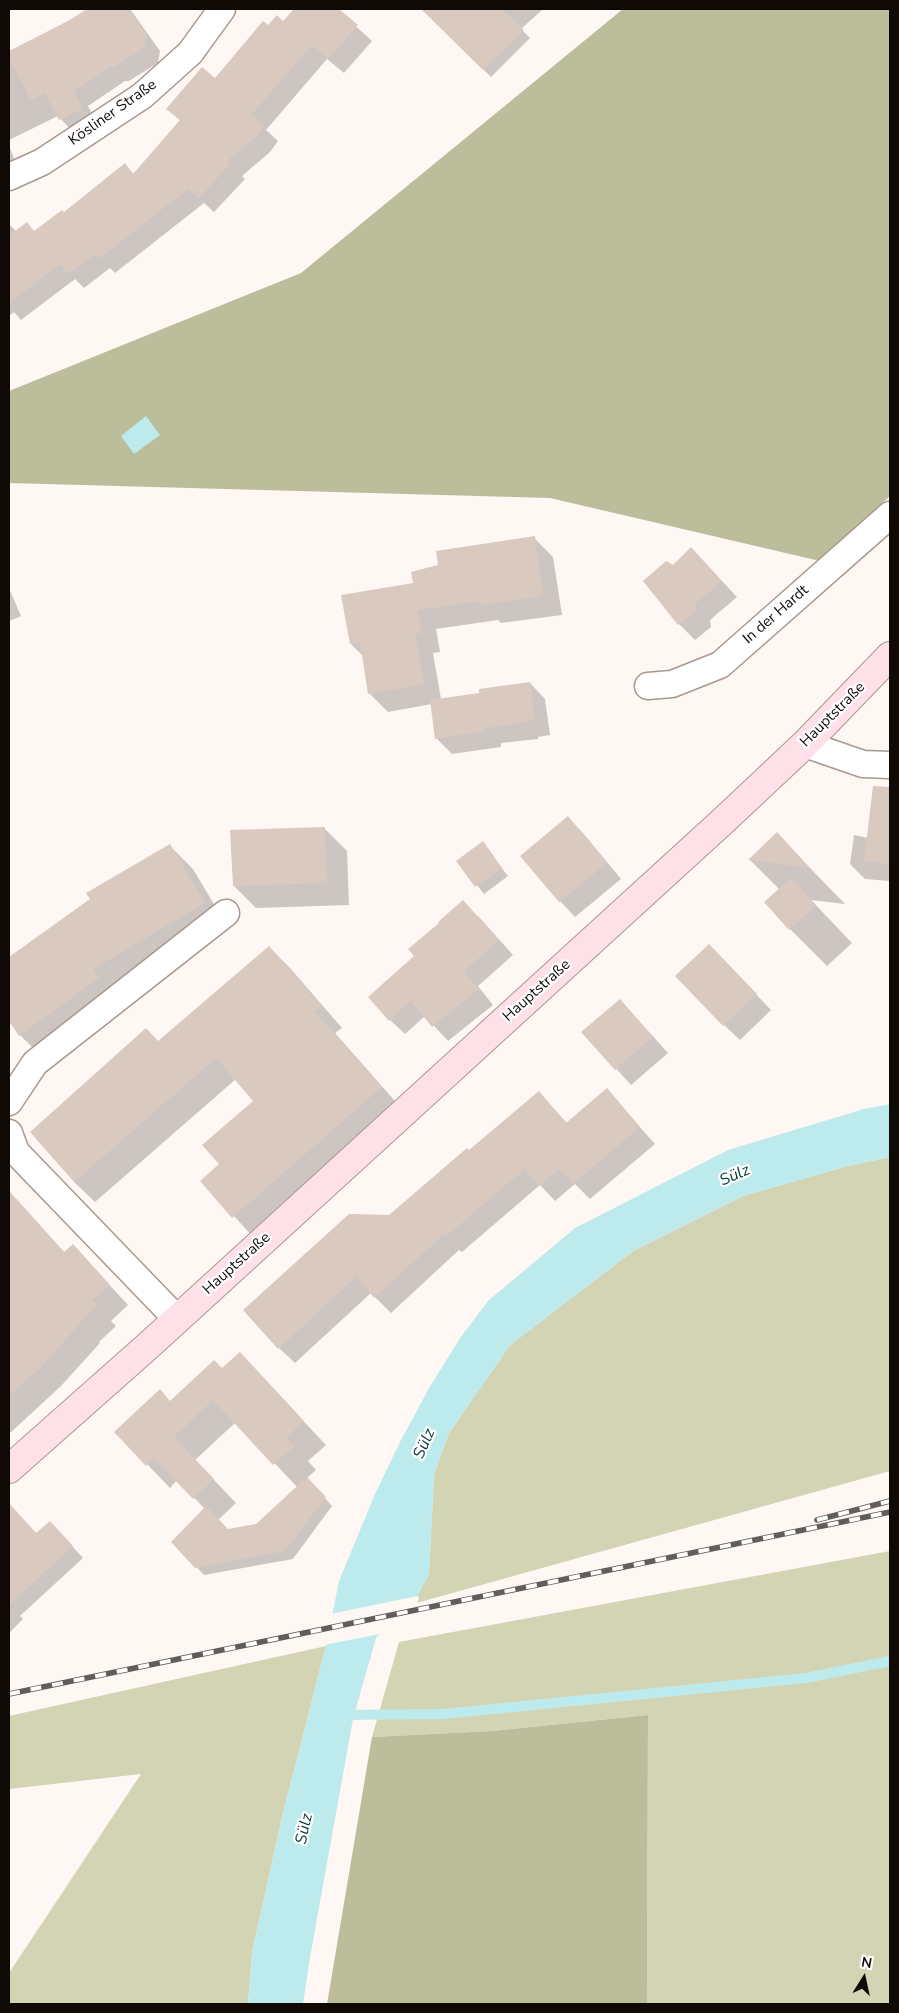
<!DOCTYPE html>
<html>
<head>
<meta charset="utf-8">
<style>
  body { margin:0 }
  #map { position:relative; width:899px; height:2013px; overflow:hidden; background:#fff7f3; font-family:"Nunito Sans",sans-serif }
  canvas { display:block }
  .frame { position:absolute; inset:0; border:10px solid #100a07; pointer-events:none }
  .north { position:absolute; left:839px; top:1953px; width:50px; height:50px; -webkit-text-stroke:4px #fff; paint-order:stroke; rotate:10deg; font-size:14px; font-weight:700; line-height:20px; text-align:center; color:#100a07 }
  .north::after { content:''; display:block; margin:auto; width:18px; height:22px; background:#100a07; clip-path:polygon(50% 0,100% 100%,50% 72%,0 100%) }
</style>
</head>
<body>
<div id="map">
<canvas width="899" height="2013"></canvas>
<div class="frame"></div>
<div class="north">N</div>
</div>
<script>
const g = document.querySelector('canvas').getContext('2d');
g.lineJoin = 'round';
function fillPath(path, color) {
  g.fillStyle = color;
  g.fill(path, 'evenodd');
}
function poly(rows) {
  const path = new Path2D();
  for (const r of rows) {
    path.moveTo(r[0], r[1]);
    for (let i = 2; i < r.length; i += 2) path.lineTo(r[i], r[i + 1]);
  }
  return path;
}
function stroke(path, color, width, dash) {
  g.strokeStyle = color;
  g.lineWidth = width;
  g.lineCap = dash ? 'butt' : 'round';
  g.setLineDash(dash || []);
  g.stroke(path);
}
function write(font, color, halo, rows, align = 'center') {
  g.font = font + ' "Nunito Sans",sans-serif';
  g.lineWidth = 4.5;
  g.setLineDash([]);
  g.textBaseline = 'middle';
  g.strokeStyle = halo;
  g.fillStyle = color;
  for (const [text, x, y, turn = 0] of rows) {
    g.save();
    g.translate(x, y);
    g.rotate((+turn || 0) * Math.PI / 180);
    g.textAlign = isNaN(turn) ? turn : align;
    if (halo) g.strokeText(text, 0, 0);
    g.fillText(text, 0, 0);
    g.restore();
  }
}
const green = poly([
  [890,1157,890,1471,413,1604,429,1574,434,1474,449,1433,510,1345,633,1251,743,1196,848,1166],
  [890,1551,890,2004,647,2004,648,1715,492,1731,372,1737,399,1642],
  [326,1646,282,1817,252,1953,248,2004,9,2004,9,1973,141,1774,9,1789,9,1716]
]);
const forest = poly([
  [623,9,890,9,890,496,820,561,550,498,9,483,9,391,301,273],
  [648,1715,647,2004,327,2004,372,1737,492,1731]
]);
const water = poly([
  [146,416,160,435,134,454,121,436],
  [890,1104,890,1157,848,1166,743,1196,633,1251,510,1345,449,1433,434,1474,429,1574,413,1604,376,1638,353,1719,309,1963,303,2004,248,2004,252,1953,282,1817,326,1646,339,1581,375,1494,401,1440,428,1390,460,1338,488,1301,575,1228,728,1150,864,1109]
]);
const pier = poly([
  [418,1596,419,1599,415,1606,385,1633,324,1645,330,1614]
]);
const shadow = poly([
  [90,9,130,9,160,51,158,63,129,81,125,81,88,106,97,123,75,134,58,116,9,140,9,52,69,22],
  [295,9,337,9,372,41,344,73,327,59,266,130,278,141,270,152,242,176,245,179,214,212,204,203,115,273,110,268,84,288,75,279,21,320,14,312,9,316,9,224,17,232,27,224,35,232,64,214,125,165,134,174,181,121,168,109,215,79,269,27,283,23],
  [422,9,543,9,521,29,530,38,491,77],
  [9,145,14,159,9,161],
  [534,538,553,557,562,615,501,623,498,620,436,629,440,652,433,653,441,699,481,694,530,683,545,699,550,735,538,737,538,739,501,743,501,747,452,754,436,738,432,704,388,712,369,693,363,656,351,644,414,584],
  [706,564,737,597,710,620,711,627,695,640,679,624,645,581,674,566],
  [9,588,21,616,9,621],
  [871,812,890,814,890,881,865,879,850,864,854,835,868,838],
  [568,818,583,833,621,879,575,917,560,901,522,856],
  [324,828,347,851,349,905,256,908,234,886],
  [777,834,845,904,811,900,852,943,827,966,790,929,780,890,750,860],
  [482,843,508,876,484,894,458,861],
  [170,846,193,869,227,926,43,1058,20,1035,9,1019,9,959],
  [478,916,513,955,478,986,493,1005,448,1041,425,1016,405,1034,390,1020],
  [269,947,290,968,342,1028,335,1033,402,1109,254,1238,202,1181,221,1165,255,1101,236,1079,95,1202,74,1182,158,1042],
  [724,961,771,1010,740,1040,724,1025],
  [620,1000,668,1053,631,1085,583,1032],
  [607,1090,655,1144,590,1199,575,1184,555,1201,540,1185,462,1252,459,1250,391,1313,371,1293,295,1363,279,1348,390,1216,539,1093,567,1123],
  [9,1191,65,1253,92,1266,128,1305,111,1321,116,1326,99,1342,100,1343,61,1386,9,1434,9,1304,12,1301,9,1297],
  [240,1354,326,1445,308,1461,316,1470,307,1478,332,1506,293,1559,204,1575,173,1542,205,1509,177,1480,170,1488,116,1432,171,1402,222,1370],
  [236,1422,298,1488,257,1525,228,1530,218,1520,236,1503,195,1460],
  [19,1516,37,1534,61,1534,83,1558,20,1616,23,1619,9,1633,9,1526]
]);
const stream = poly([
  [340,1715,443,1714,806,1678,890,1661]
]);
const building = poly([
  [87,9,126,9,128,12,131,12,146,35,144,48,114,67,110,67,74,91,83,109,59,120,45,93,31,100,9,58,9,51,68,21],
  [294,9,339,9,358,25,328,59,312,45,251,115,264,125,256,137,228,160,231,163,199,198,188,189,99,259,95,254,68,274,61,264,9,303,9,236,27,222,34,231,62,210,64,212,125,163,133,174,180,120,166,109,202,67,215,78,263,21,268,25,277,15,283,21],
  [421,9,502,9,524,30,483,70],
  [535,536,543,596,481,605,481,601,418,610,421,633,415,634,424,684,368,694,360,642,350,644,341,595,413,583,411,572,438,565,436,551],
  [691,547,722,581,695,604,696,611,678,625,643,581,666,561,673,565],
  [530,682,535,720,523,722,523,723,486,728,486,731,435,739,430,700,479,693,479,689],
  [873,786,890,787,890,864,864,861],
  [568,816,607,863,559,902,520,856],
  [325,827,327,883,233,886,230,830],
  [777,832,810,868,748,860],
  [483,841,502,868,475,887,456,861],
  [170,844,205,903,93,969,99,978,19,1036,9,1021,9,957,90,899,86,893],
  [791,878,816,905,789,930,764,902],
  [463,900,499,940,464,971,479,989,432,1027,411,1001,389,1021,368,997,414,956,408,949,439,923,438,922],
  [709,944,757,994,723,1026,675,976],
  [269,946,322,1006,315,1012,382,1087,232,1218,200,1181,219,1164,202,1145,253,1101,216,1058,74,1182,30,1132,146,1028,158,1041],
  [620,999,653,1037,615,1070,581,1032],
  [607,1088,640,1127,573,1184,560,1169,539,1186,525,1169,445,1237,443,1235,374,1298,357,1276,278,1349,243,1310,349,1214,389,1215,467,1148,469,1150,539,1091,566,1123],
  [9,1191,64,1252,73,1244,110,1285,92,1300,97,1306,80,1321,81,1322,42,1366,9,1396],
  [240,1352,304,1421,286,1438,294,1447,273,1465,213,1400,174,1437,214,1479,193,1499,154,1458,146,1466,114,1432,160,1389,170,1401,214,1360,222,1368],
  [307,1477,326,1497,285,1551,195,1568,171,1542,206,1506,228,1529,256,1524],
  [9,1503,36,1533,50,1521,73,1546,9,1605]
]);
const minor = poly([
  [9,177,42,162,142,96,190,53,222,9],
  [648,686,672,684,720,665,890,515],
  [805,744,863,764,890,765],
  [9,1102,35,1063,226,913],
  [9,1133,16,1152,177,1319]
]);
const secondary = poly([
  [9,1469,149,1345,723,821,805,744,890,656]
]);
const rail = poly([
  [817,1520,890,1501],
  [9,1694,890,1512]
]);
const streetNames = [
  ["Kösliner Straße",113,113,-35],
  ["In der Hardt",776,615,-41],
  ["Hauptstraße",833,715,-45],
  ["Hauptstraße",537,991,-42],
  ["Hauptstraße",237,1264,-42]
];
const waterNames = [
  ["Sülz",735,1176,-24],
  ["Sülz",425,1444,-66],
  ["Sülz",305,1829,-78]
];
fillPath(green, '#d2d4b4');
fillPath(forest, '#bbbd9b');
fillPath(water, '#bdebed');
fillPath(pier, '#fff7f3');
fillPath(shadow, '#0003');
stroke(stream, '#bdebed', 10);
fillPath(building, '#dac9be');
stroke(minor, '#a9988e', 29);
stroke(secondary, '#a9988e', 30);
stroke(minor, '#fff', 26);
stroke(secondary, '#fee0e8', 28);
stroke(rail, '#635c59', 5.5);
stroke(rail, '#fff', 4, [11]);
write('15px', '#100a07', '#fff', streetNames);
write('italic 16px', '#093638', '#fff', waterNames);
</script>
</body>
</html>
